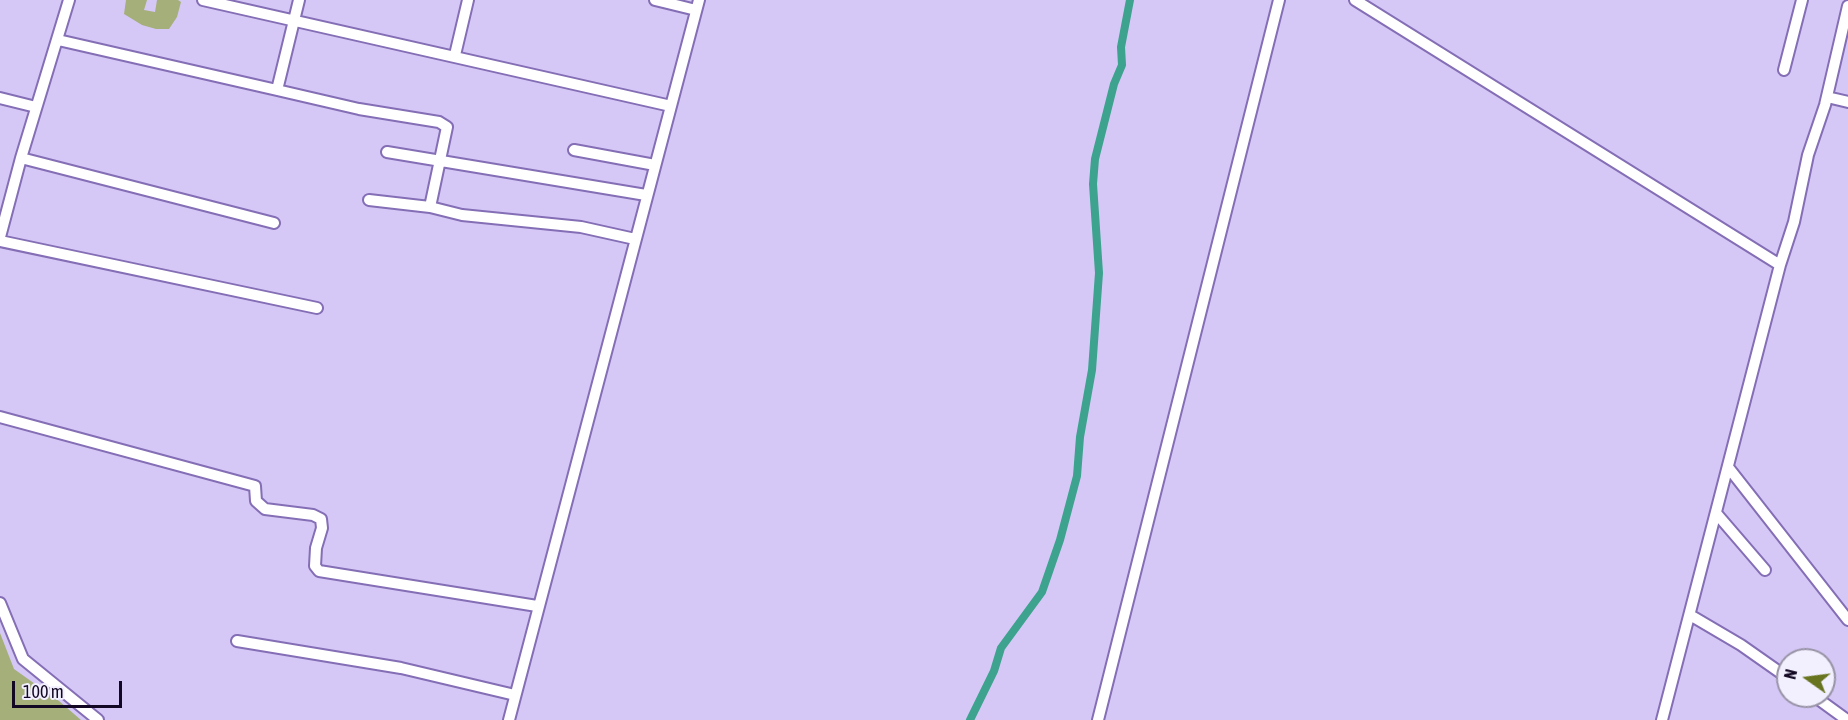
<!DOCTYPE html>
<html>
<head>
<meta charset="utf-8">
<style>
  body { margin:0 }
  #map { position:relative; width:1848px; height:720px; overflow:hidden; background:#d5c8f6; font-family:"Asap Condensed",sans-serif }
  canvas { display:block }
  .north { position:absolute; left:1776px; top:648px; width:60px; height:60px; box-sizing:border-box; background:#f2effe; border:2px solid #9893a6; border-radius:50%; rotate:284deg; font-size:16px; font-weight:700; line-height:24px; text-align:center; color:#120823 }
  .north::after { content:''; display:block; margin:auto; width:21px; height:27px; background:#68741f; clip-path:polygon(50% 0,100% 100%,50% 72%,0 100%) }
  .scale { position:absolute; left:12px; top:681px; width:110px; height:27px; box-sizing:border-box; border:3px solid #120823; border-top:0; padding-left:8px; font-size:18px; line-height:21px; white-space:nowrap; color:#120823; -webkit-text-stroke:4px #f2effe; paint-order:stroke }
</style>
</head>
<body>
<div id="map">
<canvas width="1848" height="720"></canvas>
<div class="north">N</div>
<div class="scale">100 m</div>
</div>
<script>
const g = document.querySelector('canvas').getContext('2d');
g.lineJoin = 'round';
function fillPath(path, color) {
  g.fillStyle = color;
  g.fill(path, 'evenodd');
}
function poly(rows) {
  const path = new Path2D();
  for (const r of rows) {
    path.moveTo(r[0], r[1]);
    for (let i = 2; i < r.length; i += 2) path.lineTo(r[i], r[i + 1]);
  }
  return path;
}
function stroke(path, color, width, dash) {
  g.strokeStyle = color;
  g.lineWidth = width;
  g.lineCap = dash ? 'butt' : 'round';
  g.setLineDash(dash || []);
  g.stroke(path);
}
const green = poly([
  [126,0,147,0,144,10,155,12,157,0,178,0,181,2,177,17,169,29,156,29,142,25,124,14],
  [0,633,14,669,59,701,81,720,0,720]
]);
const canal = poly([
  [970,720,994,671,1001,648,1042,592,1060,540,1077,476,1080,437,1092,370,1099,273,1093,184,1095,159,1114,84,1122,65,1121,47,1130,0]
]);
const minor = poly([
  [203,0,671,106],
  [299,0,277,90,359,109,439,122,447,127,430,207],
  [655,0,696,10],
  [1355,0,1780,265],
  [58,40,277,90],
  [455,55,468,0],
  [1784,70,1802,0],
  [1827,97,1848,102],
  [0,98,36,107],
  [574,150,655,165],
  [387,152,646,195],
  [21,158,274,223],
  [369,200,430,207,462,215,581,227,635,239],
  [0,237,21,158,69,0],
  [0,241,317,308],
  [0,417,255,486,256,501,265,509,313,515,321,519,322,528,316,548,315,566,319,571,537,606],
  [1728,467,1848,620],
  [1716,513,1765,570],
  [0,603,23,659,98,720],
  [1690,615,1741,645,1788,678],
  [237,641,401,668,515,695],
  [1814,696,1847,720],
  [509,720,699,0],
  [1098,720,1279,0],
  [1662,720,1780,265,1794,222,1808,155,1825,105,1848,6]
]);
fillPath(green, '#a5af7a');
stroke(canal, '#3da28e', 8);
stroke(minor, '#846eb5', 14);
stroke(minor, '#fff', 10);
</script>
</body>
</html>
